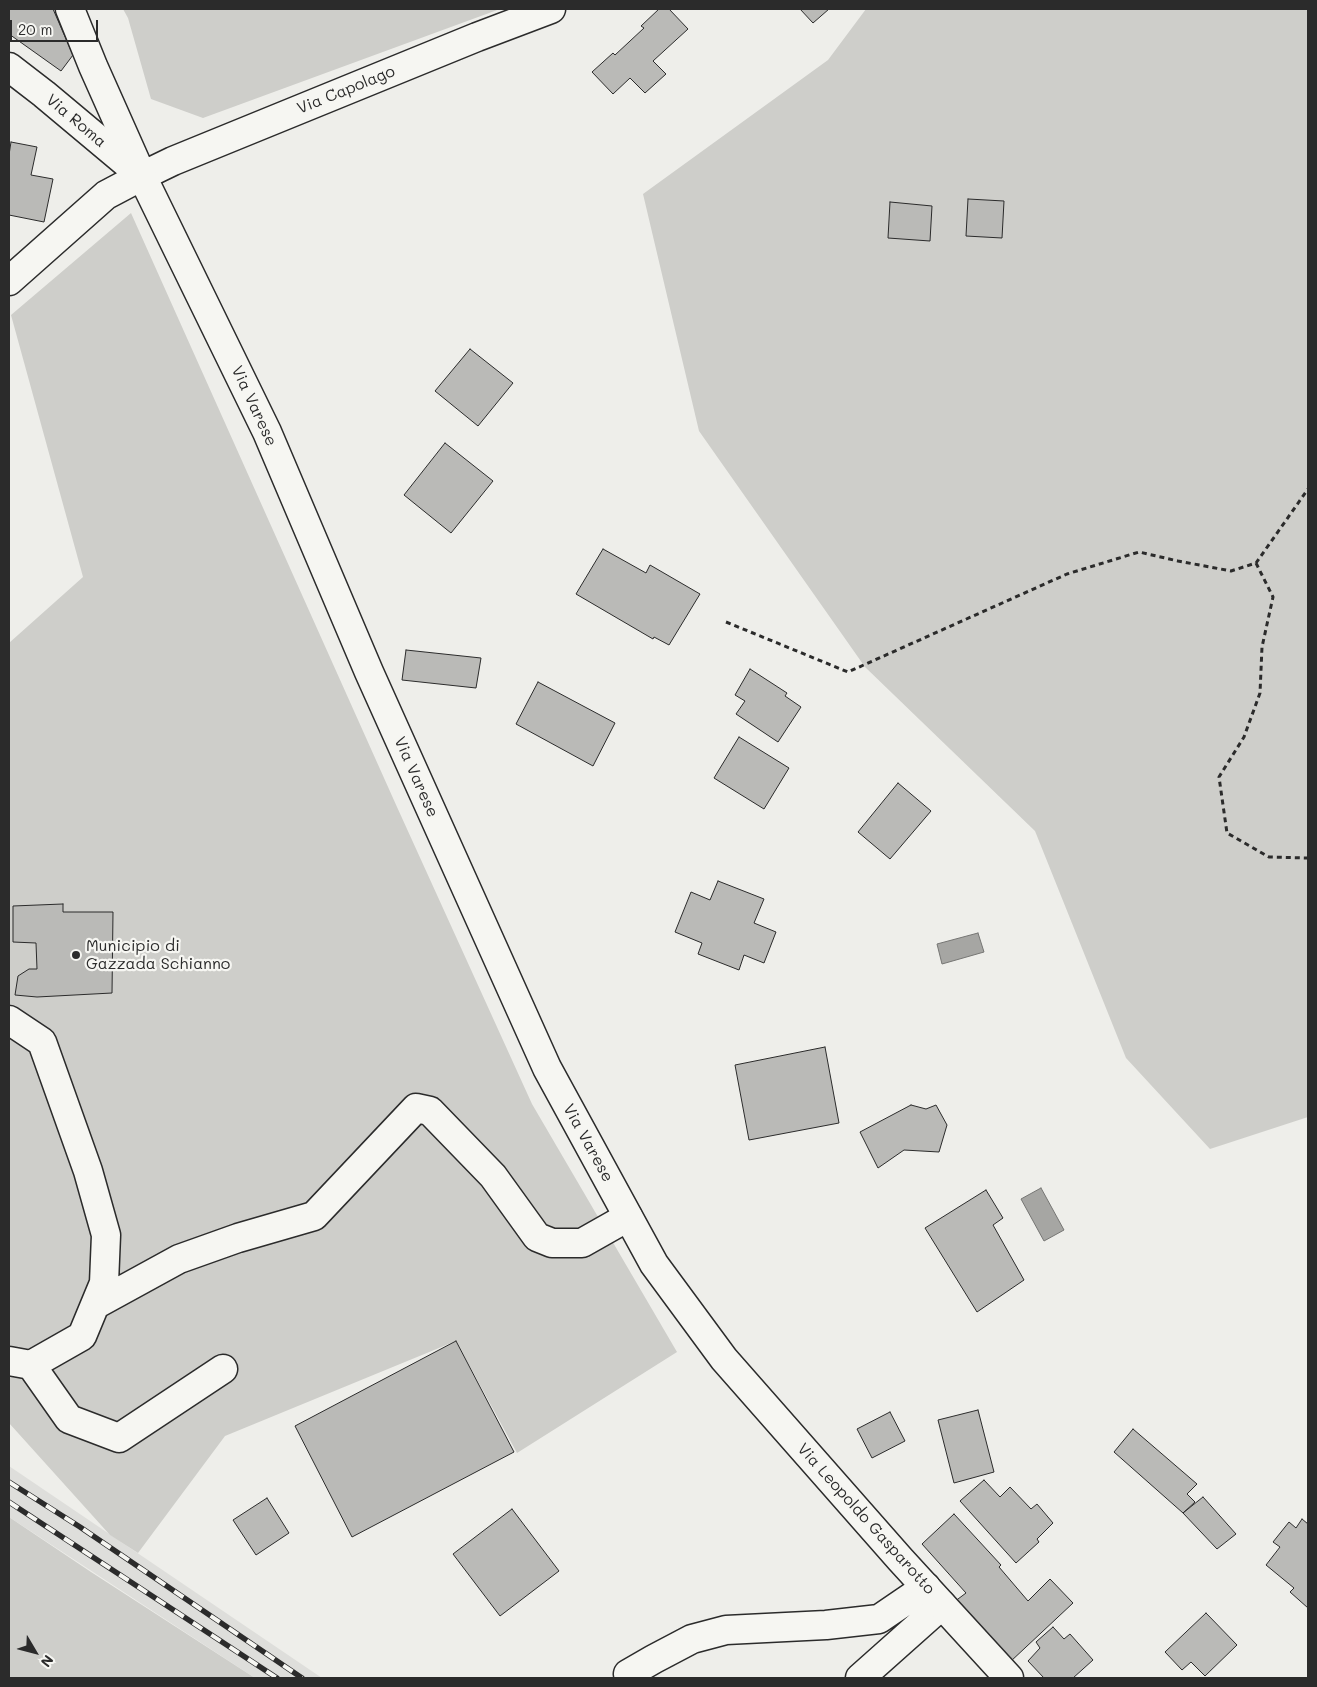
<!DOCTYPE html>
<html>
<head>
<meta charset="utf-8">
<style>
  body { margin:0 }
  #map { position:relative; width:1317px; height:1687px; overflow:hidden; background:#eeeeea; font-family:Mali,sans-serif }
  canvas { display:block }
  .frame { position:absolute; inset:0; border:10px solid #2b2b2b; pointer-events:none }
  .north { position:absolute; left:10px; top:1627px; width:50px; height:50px; -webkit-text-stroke:4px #f6f6f2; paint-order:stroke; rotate:127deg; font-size:14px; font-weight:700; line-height:20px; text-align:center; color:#2b2b2b }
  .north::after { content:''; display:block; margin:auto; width:18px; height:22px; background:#2b2b2b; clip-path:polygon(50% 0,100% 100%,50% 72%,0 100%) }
  .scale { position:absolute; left:10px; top:20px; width:88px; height:22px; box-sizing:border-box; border:2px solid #2b2b2b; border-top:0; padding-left:6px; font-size:15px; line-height:18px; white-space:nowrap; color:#2b2b2b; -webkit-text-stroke:4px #f6f6f2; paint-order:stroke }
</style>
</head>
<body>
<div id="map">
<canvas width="1317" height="1687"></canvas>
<div class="frame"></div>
<div class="north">N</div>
<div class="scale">20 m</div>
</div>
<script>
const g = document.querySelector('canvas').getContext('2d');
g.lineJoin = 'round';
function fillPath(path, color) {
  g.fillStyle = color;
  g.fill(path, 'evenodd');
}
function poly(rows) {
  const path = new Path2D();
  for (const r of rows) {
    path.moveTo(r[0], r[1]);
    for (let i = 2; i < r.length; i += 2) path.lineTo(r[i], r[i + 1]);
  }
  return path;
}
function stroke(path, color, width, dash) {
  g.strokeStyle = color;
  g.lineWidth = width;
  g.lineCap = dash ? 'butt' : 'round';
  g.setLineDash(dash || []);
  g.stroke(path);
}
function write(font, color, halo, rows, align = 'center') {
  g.font = font + ' Mali,sans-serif';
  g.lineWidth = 4.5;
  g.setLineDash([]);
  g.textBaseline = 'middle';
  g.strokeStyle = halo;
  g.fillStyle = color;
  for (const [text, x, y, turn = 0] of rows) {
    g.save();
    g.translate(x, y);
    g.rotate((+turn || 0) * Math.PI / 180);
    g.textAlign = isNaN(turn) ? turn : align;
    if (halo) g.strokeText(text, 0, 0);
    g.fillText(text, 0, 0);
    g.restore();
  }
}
const built = poly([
  [9,1466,322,1678,255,1678,9,1517]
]);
const green = poly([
  [123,9,500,9,203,118,151,99,128,18],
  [866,9,1308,9,1308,1117,1210,1149,1126,1058,1035,831,865,667,699,431,643,194,828,60],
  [131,213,397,807,532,1104,677,1352,517,1453,456,1341,225,1436,138,1553,110,1535,9,1423,9,643,83,577,11,315],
  [9,1517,91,1572,255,1678,9,1678]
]);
const water = poly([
  [978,933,984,952,942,964,937,944,978,933],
  [1041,1188,1064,1230,1044,1241,1021,1199,1041,1188]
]);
const building = poly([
  [9,9,53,9,73,55,61,71,9,34,9,9],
  [659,9,669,9,688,29,653,61,666,74,645,93,630,78,613,94,592,72,613,53,615,55,644,28,641,26,659,9],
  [800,9,829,9,813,23,800,9],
  [11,142,37,147,31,175,53,179,44,222,9,215,9,155,11,142],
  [968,199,1004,201,1002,238,966,236,968,199],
  [890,202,932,206,930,241,888,238,890,202],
  [470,349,513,383,478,426,435,391,470,349],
  [445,443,493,481,451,533,404,495,445,443],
  [603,549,646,573,650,565,700,594,669,645,654,637,653,639,576,594,603,549],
  [406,650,481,658,476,688,402,680,406,650],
  [750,669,787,693,785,696,801,707,778,742,736,714,745,701,735,695,750,669],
  [538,682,615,723,593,766,516,724,538,682],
  [739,737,789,768,764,809,714,778,739,737],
  [898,783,931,811,890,859,858,832,898,783],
  [718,881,764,899,754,923,776,932,764,963,744,955,739,970,698,954,702,943,675,932,691,892,710,900,718,881],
  [63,904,63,912,113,912,112,993,37,997,15,995,18,976,29,969,37,969,36,943,13,942,13,906,63,904],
  [825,1047,839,1123,749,1140,735,1065,825,1047],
  [911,1105,926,1109,936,1105,947,1125,939,1152,904,1150,878,1168,860,1132,911,1105],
  [986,1190,1003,1218,993,1225,1024,1280,977,1312,925,1228,986,1190],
  [456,1341,514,1452,352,1537,295,1426,456,1341],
  [978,1410,994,1472,954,1483,938,1420,978,1410],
  [890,1412,905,1441,872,1458,857,1429,890,1412],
  [1133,1429,1197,1484,1187,1494,1195,1502,1183,1513,1114,1452,1133,1429],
  [984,1480,1000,1497,1010,1487,1031,1509,1037,1504,1053,1523,1037,1539,1039,1542,1016,1563,960,1501,984,1480],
  [1203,1497,1236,1534,1217,1549,1183,1513,1203,1497],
  [267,1498,289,1533,256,1555,233,1520,267,1498],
  [512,1509,559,1571,500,1616,453,1554,512,1509],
  [954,1514,1001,1565,999,1567,1028,1601,1050,1579,1073,1603,1010,1662,954,1602,966,1593,922,1544,954,1514],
  [1302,1519,1308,1524,1308,1608,1290,1592,1294,1588,1266,1565,1280,1547,1273,1542,1289,1522,1296,1528,1302,1519],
  [1206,1613,1237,1645,1205,1676,1191,1662,1182,1670,1165,1652,1206,1613],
  [1053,1627,1064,1639,1070,1634,1093,1660,1073,1678,1044,1678,1028,1661,1040,1648,1036,1642,1053,1627]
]);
const path = poly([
  [1256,563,1273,597,1262,647,1260,693,1244,737,1219,777,1227,833,1269,857,1308,858],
  [726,622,848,672,1067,574,1139,552,1178,561,1231,571,1256,563,1308,489]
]);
const minor = poly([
  [70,9,93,66,142,176],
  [9,281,106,195,142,176,173,161,477,37,551,9],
  [9,1020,42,1042,88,1171,106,1235,104,1283,82,1336,31,1365],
  [95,1305,179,1259,238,1238,314,1216,416,1108,430,1111,493,1176,537,1237,552,1243,582,1243,628,1217],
  [9,1361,31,1365],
  [31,1365,69,1419,119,1438,223,1369],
  [628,1674,654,1659,692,1639,726,1630,826,1625,879,1619,926,1587],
  [860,1678,942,1605]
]);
const major = poly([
  [9,67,44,94,142,176,267,432,369,672,547,1068,654,1264,724,1359,900,1559,1009,1678]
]);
const rail = poly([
  [9,1482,80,1527,302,1678],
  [9,1502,277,1678]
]);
const markers = [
  [76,955,5,"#2b2b2b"]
];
const streetNames = [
  ["Via Capolago",346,90,-22],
  ["Via Roma",76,121,40],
  ["Via Varese",254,406,65],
  ["Via Varese",416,777,66],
  ["Via Varese",588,1143,61],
  ["Via Leopoldo Gasparotto",866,1519,48]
];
const poiNames = [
  ["Municipio di",86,946],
  ["Gazzada Schianno",86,964]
];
fillPath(built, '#dededb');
fillPath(green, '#cececa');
fillPath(water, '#a6a6a3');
stroke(water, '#757573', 1);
fillPath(building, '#babab7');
stroke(building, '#2b2b2b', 1);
stroke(minor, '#2b2b2b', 31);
stroke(major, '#2b2b2b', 31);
stroke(path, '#2b2b2b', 3, [5, 4]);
stroke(minor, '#f6f6f2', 28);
stroke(major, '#f6f6f2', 28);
stroke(rail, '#2b2b2b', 5.5);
stroke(rail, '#f6f6f2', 4, [11]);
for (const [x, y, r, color] of markers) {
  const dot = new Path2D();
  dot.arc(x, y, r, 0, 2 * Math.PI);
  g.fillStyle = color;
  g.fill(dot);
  stroke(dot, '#f6f6f2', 2);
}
write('16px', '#2b2b2b', '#f6f6f2', streetNames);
write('16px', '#2b2b2b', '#f6f6f2', poiNames, 'left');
</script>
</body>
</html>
